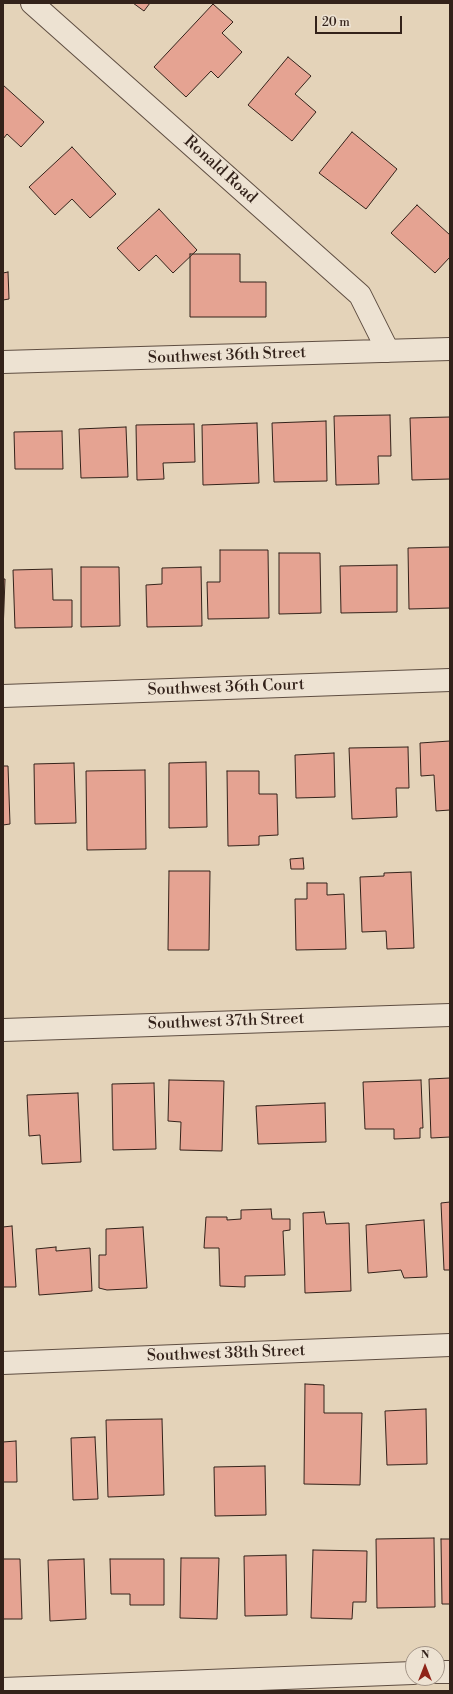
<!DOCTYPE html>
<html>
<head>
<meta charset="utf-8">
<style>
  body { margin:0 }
  #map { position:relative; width:453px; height:1694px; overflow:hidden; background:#e4d3b9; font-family:"Libre Bodoni",serif }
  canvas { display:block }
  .frame { position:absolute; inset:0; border:4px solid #33221a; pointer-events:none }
  .north { position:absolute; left:405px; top:1646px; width:40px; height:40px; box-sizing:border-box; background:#ede2d2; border:1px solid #a39588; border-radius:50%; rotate:0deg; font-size:11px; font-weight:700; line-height:16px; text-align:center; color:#33221a }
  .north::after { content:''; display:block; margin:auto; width:14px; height:18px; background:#8f2418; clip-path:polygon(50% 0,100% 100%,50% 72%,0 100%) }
  .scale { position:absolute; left:315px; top:16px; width:87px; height:18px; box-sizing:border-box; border:2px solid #33221a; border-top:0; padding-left:5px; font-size:12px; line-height:14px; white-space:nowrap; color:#33221a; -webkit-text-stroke:3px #ede2d2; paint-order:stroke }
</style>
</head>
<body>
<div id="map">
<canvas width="453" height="1694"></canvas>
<div class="frame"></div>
<div class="north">N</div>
<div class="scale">20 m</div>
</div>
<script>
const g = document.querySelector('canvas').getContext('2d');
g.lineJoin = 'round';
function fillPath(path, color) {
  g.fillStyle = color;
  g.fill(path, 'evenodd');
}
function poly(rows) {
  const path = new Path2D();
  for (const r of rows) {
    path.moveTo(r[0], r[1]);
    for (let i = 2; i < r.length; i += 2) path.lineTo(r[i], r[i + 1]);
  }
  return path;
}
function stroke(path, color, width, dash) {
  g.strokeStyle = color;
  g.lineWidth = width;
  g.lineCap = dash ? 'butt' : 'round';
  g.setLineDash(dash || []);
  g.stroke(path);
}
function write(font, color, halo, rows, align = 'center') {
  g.font = font + ' "Libre Bodoni",serif';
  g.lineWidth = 3.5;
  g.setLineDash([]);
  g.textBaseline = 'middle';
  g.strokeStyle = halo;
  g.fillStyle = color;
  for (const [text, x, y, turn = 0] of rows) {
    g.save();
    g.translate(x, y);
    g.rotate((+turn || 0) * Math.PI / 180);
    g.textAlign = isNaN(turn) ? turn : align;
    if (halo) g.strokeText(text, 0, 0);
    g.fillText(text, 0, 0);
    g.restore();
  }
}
const building = poly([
  [133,3,150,3,144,11,133,3],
  [213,4,233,22,222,33,242,52,218,78,211,71,186,97,154,67,213,4],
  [288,57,311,76,295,94,316,112,292,141,248,105,288,57],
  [3,85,44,122,21,147,7,134,3,139,3,85],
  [352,132,397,169,366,209,319,173,352,132],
  [72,147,116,194,90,218,72,199,55,215,29,187,72,147],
  [417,205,450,235,450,257,435,273,391,233,417,205],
  [159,209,197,250,173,273,156,255,139,271,117,248,159,209],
  [190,254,240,254,240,282,266,282,266,317,190,317,190,254],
  [8,272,9,299,3,300,3,273,8,272],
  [390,415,391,456,378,456,379,484,336,485,334,416,390,415],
  [450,417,450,479,412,480,410,418,450,417],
  [326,421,327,481,274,482,272,423,326,421],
  [257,423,259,483,203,485,202,425,257,423],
  [194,424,195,462,163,463,164,479,137,480,136,425,194,424],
  [126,427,128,477,81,478,79,429,126,427],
  [62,431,63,469,15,469,14,432,62,431],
  [450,547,450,608,409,609,408,548,450,547],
  [220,550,268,550,269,618,208,619,207,582,220,582,220,550],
  [279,553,320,553,321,613,279,614,279,553],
  [397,565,397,612,341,613,340,566,397,565],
  [81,567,119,567,120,626,81,627,81,567],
  [201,567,202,626,147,627,146,585,162,584,162,568,201,567],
  [52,569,53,600,72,600,72,627,15,628,13,570,52,569],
  [3,579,5,579,3,632,3,579],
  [450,741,450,810,436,811,434,775,421,776,420,743,450,741],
  [408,747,409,788,396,788,397,817,352,819,349,748,408,747],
  [334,753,335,797,296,798,295,755,334,753],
  [206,762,207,827,169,828,169,763,206,762],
  [74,763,76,823,35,824,34,764,74,763],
  [3,766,8,766,10,824,3,825,3,766],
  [145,770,146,849,87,850,86,771,145,770],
  [227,771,259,771,259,794,277,794,278,835,259,836,259,845,228,846,227,771],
  [303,858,304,869,291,869,290,859,303,858],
  [169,871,210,871,209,950,168,950,169,871],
  [411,872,414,948,387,949,386,931,362,932,360,877,384,876,384,873,411,872],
  [307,883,327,883,327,895,344,894,346,949,296,950,295,899,307,899,307,883],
  [450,1078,450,1137,431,1138,429,1079,450,1078],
  [169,1080,224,1081,222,1151,180,1150,181,1122,168,1121,169,1080],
  [421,1080,423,1128,420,1128,420,1138,394,1139,394,1129,365,1129,363,1082,421,1080],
  [154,1083,156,1149,113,1150,112,1084,154,1083],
  [78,1093,81,1162,42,1164,40,1135,29,1136,27,1095,78,1093],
  [325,1103,326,1142,258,1144,256,1106,325,1103],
  [450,1202,450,1270,444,1270,441,1203,450,1202],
  [271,1209,272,1219,290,1219,290,1230,283,1231,285,1275,245,1276,245,1287,220,1286,219,1248,204,1248,206,1217,227,1217,227,1220,241,1219,241,1210,271,1209],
  [324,1212,326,1224,349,1223,351,1291,305,1293,303,1213,324,1212],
  [424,1220,427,1277,404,1278,401,1270,368,1273,366,1225,424,1220],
  [12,1226,16,1287,3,1287,3,1227,12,1226],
  [143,1227,147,1288,107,1290,99,1288,99,1255,106,1255,106,1229,143,1227],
  [56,1247,56,1251,90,1248,92,1291,39,1295,36,1249,56,1247],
  [305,1384,324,1385,324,1413,362,1413,360,1485,304,1484,305,1384],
  [426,1409,427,1464,387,1465,385,1411,426,1409],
  [162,1419,164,1495,108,1497,106,1420,162,1419],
  [95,1437,98,1499,73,1500,71,1438,95,1437],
  [16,1441,17,1482,3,1482,3,1442,16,1441],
  [265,1466,266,1515,215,1516,214,1467,265,1466],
  [434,1538,435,1607,377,1608,376,1539,434,1538],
  [441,1539,450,1539,450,1604,442,1604,441,1539],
  [313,1550,367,1551,366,1602,353,1602,352,1619,311,1618,313,1550],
  [286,1555,287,1615,245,1616,244,1556,286,1555],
  [181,1558,219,1558,217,1619,180,1618,181,1558],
  [3,1559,20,1559,22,1619,3,1619,3,1559],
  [84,1559,86,1619,50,1621,48,1560,84,1559],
  [110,1559,164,1559,164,1605,130,1605,130,1594,111,1594,110,1559]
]);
const minor = poly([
  [32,3,360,295,388,351],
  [3,362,450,349],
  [3,696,450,680],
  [3,1030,450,1015],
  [3,1363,450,1345],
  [437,1672,450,1672],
  [3,1689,413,1673]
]);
const streetNames = [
  ["Ronald Road",220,170,42],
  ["Southwest 36th Street",227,356,-2],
  ["Southwest 36th Court",226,688,-2],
  ["Southwest 37th Street",226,1022,-2],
  ["Southwest 38th Street",226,1354,-2]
];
fillPath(building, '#e5a392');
stroke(building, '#33221a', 1);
stroke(minor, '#5f4e42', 24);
stroke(minor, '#ede2d2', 22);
write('16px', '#33221a', '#ede2d2', streetNames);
</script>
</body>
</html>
